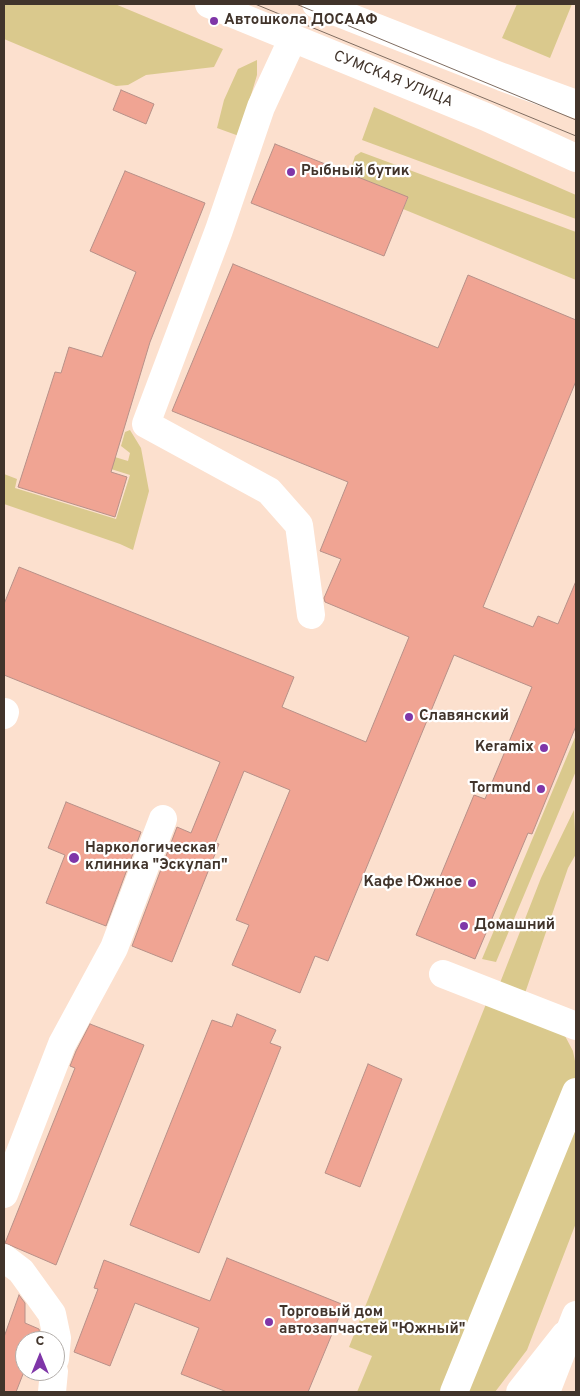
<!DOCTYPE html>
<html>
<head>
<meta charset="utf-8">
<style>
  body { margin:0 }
  #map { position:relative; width:580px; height:1396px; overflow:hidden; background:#fce0ce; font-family:Overpass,sans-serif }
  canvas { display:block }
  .frame { position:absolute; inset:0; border:5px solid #41342b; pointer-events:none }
  .north { position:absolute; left:15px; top:1331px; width:50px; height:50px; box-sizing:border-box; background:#fff; border:1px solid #b3aeaa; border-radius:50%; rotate:0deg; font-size:14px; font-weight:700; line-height:20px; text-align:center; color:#41342b }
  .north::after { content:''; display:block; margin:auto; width:18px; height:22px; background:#7f36a8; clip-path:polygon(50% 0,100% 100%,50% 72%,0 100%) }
</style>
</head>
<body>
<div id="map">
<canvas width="580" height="1396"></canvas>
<div class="frame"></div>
<div class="north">С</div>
</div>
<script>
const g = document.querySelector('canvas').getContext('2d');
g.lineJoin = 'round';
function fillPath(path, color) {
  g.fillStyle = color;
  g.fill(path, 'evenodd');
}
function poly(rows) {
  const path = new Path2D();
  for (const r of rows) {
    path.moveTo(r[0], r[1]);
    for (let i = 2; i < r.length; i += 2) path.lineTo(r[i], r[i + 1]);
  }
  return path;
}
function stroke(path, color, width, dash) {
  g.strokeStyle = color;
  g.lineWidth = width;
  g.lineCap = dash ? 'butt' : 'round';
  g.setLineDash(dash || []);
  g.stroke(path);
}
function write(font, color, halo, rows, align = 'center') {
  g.font = font + ' Overpass,sans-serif';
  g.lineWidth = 4.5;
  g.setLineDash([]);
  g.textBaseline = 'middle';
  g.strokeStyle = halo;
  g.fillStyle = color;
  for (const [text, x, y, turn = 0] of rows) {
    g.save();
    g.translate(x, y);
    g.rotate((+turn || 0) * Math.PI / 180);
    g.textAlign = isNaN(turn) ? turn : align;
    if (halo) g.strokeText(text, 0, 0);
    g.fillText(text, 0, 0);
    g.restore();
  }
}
const green = poly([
  [4,4,115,4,223,49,214,67,146,75,128,85,116,86,4,39],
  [517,4,572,4,550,58,502,38],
  [257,60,257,75,239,136,217,128,224,100,238,69],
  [374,107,576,195,576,219,362,140],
  [361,152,576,232,576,280,403,209,408,198,349,174,355,156],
  [130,430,141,448,149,491,133,550,120,544,4,504,4,474,17,479,15,488,116,519,130,475,38,446,42,435,128,461,130,453,121,446,125,432],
  [576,735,576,771,496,962,482,959],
  [574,810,576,854,568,868,523,999,498,988,541,878],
  [488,999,565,1036,573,1051,576,1066,575,1083,452,1392,357,1392,372,1356,349,1347],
  [576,1122,576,1223,527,1350,495,1392,466,1392]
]);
const building = poly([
  [121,90,154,104,146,124,113,110,121,90],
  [275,144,408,197,384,256,251,203,275,144],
  [125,171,205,203,150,342,111,472,127,477,115,517,18,487,55,372,61,373,69,347,102,357,136,272,90,251,125,171],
  [233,264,438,348,468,275,576,320,576,381,483,607,533,627,538,616,558,624,576,581,576,726,532,834,528,833,475,959,416,935,474,795,485,799,532,687,454,655,328,961,315,956,300,993,232,965,249,925,236,920,290,790,244,771,215,843,219,844,172,962,132,946,177,827,191,833,220,762,4,675,4,604,19,567,294,677,282,707,366,742,409,637,325,602,324,598,341,559,320,551,348,482,172,411,233,264],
  [66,802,141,832,106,926,46,903,65,855,48,848,66,802],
  [237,1014,276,1030,270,1043,281,1047,199,1253,130,1225,212,1020,232,1027,237,1014],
  [90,1024,144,1045,56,1265,5,1243,75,1068,70,1066,76,1051,90,1024],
  [368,1064,402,1079,360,1187,325,1173,368,1064],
  [227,1258,344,1305,308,1392,227,1392,181,1374,199,1328,135,1303,110,1366,74,1352,98,1289,94,1288,104,1260,210,1301,227,1258],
  [19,1295,25,1303,25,1323,39,1329,41,1341,25,1341,25,1369,16,1392,4,1392,4,1337,19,1295]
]);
const minor = poly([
  [293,38,261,107,219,230,146,424,269,491,299,525,311,615],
  [4,715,5,712],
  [443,974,576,1026],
  [4,1194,62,1044,114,948,163,819],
  [4,1258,21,1271,52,1314,57,1338,55,1359],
  [52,1392,54,1371],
  [454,1392,576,1092],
  [520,1392,565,1335]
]);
const major = poly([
  [209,4,486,117,576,158],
  [316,4,502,77,576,104],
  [546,1392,576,1315]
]);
const tram = poly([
  [255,4,576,136],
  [296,4,576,120]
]);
const markers = [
  [214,21,5,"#7f36a8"],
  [291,172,5,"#7f36a8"],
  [409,717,5,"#7f36a8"],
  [544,748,5,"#7f36a8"],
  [541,789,5,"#7f36a8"],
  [74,858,6,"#7f36a8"],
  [472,883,5,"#7f36a8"],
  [464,926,5,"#7f36a8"],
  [269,1322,5,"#7f36a8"]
];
const poiNames = [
  ["Автошкола ДОСААФ",224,21],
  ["Рыбный бутик",301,172],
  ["Славянский",419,717],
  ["Keramix",534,748,"right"],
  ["Tormund",531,789,"right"],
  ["Наркологическая",85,849],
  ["клиника \"Эскулап\"",85,866],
  ["Кафе Южное",462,883,"right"],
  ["Домашний",474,926],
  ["Торговый дом",279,1313],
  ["автозапчастей \"Южный\"",279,1330]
];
const streetNames = [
  ["СУМСКАЯ УЛИЦА",393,80,22]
];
fillPath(green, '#dac98d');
fillPath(building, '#f0a493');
stroke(building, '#b79088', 1);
stroke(minor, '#fff', 28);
stroke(major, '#fff', 28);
stroke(tram, '#7f6d61', 1);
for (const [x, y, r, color] of markers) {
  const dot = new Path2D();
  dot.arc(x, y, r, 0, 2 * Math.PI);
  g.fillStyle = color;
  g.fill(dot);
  stroke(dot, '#fff', 2);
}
write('bold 15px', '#41342b', '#fff', poiNames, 'left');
write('15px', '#41342b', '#fff', streetNames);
</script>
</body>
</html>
